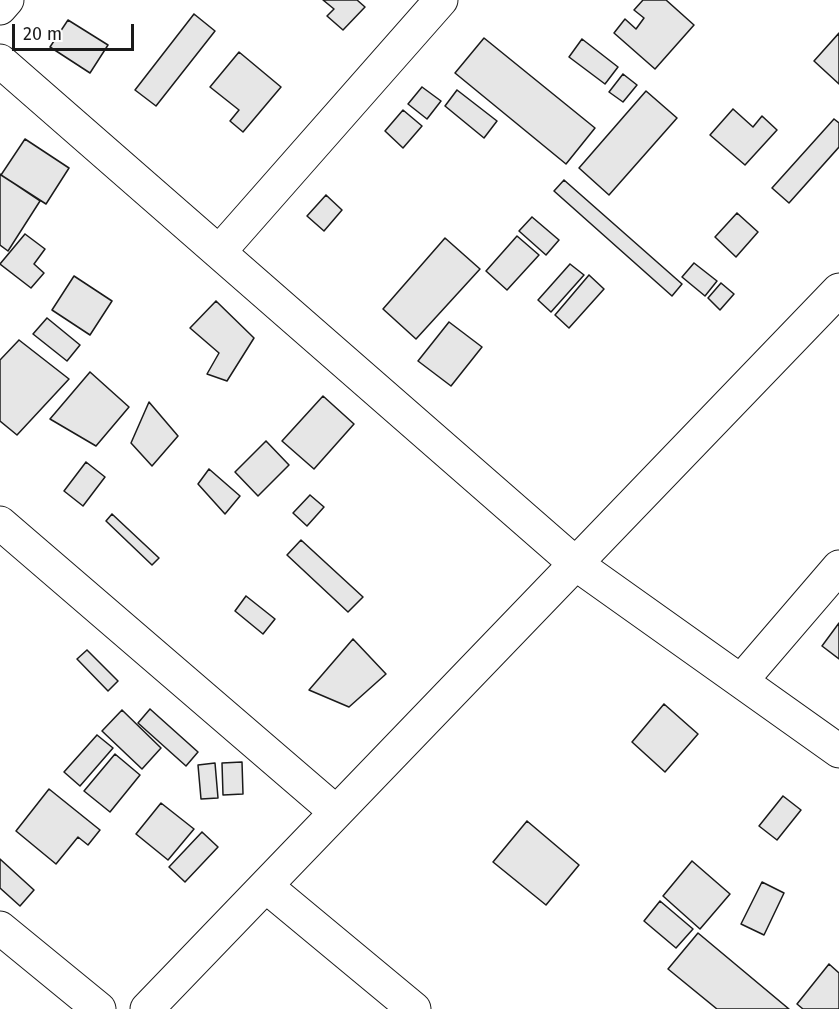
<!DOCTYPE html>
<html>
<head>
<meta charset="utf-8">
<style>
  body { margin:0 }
  #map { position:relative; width:839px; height:1009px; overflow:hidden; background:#fff; font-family:"Fira Sans",sans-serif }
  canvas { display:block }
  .scale { position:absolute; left:12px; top:24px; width:122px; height:27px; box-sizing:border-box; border:3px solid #1a1a1a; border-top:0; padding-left:8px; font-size:18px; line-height:21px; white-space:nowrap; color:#1a1a1a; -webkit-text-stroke:4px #fff; paint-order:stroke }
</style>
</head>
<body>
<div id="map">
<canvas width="839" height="1009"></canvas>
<div class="scale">20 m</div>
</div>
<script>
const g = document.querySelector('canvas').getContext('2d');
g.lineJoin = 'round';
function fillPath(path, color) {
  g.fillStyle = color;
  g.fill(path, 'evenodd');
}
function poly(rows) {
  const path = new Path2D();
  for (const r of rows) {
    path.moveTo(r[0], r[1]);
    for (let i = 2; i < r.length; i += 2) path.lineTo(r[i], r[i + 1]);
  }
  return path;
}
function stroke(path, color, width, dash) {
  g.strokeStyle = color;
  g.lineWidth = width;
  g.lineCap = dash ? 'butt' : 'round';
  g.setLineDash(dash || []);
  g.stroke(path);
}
const building = poly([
  [323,0,357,0,365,7,343,30,327,16,334,9,323,0],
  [643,0,666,0,694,25,655,69,614,33,625,19,636,29,644,18,634,10,643,0],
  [194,14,215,31,156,106,135,90,194,14],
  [68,20,108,45,90,73,50,47,68,20],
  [839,33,839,84,814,61,839,33],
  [484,38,595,128,566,164,455,73,484,38],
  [582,39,618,67,605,84,569,57,582,39],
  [239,52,281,87,243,132,230,121,239,110,210,87,239,52],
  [623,74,637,85,623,102,609,92,623,74],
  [422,87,441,101,427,119,408,104,422,87],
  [457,90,497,121,484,138,445,106,457,90],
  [646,91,677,118,609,195,579,168,646,91],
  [733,109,753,127,762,116,777,130,745,165,710,135,733,109],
  [403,110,422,126,403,148,385,131,403,110],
  [834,119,839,123,839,147,789,203,772,188,834,119],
  [25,139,69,168,46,204,1,175,25,139],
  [0,174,40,201,8,251,0,245,0,174],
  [564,180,682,284,672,296,554,191,564,180],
  [326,195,342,210,324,231,307,216,326,195],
  [737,213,758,232,736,257,715,237,737,213],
  [532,217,559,240,546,255,519,231,532,217],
  [25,234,45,249,34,264,44,273,31,288,0,264,25,234],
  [517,236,539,255,507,290,486,271,517,236],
  [445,238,480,269,416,339,383,309,445,238],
  [694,263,717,281,705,296,682,277,694,263],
  [570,264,584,275,551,312,538,300,570,264],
  [589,275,604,289,569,328,555,315,589,275],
  [74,276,112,301,90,335,52,310,74,276],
  [721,283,734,294,720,310,708,298,721,283],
  [216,301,254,338,227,381,207,374,219,353,190,328,216,301],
  [47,318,80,345,67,361,33,334,47,318],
  [449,322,482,347,451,386,418,361,449,322],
  [19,340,69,379,17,435,0,421,0,360,19,340],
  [90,372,129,407,96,446,50,419,90,372],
  [323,396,354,424,314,469,282,441,323,396],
  [149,402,178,436,152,466,131,443,149,402],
  [266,441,289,465,258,496,235,472,266,441],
  [86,462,105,477,83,506,64,491,86,462],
  [209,469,240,496,225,514,198,484,209,469],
  [310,495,324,507,307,526,293,513,310,495],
  [112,514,159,558,152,565,106,521,112,514],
  [301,540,363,597,348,612,287,555,301,540],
  [246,596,275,619,263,634,235,611,246,596],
  [839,623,839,659,822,646,839,623],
  [353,639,386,674,349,707,309,690,353,639],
  [87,650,118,681,108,691,77,659,87,650],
  [664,704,698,734,665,772,632,742,664,704],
  [150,709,198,752,186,766,138,723,150,709],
  [122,710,161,748,142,769,102,731,122,710],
  [97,735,113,748,80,786,64,772,97,735],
  [115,754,140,775,110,812,84,791,115,754],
  [242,762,243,794,223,795,222,763,242,762],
  [215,763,218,798,201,799,198,765,215,763],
  [49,789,100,830,88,845,78,837,56,864,16,831,49,789],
  [783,796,801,810,777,840,759,826,783,796],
  [161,803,194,829,168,860,136,834,161,803],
  [527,821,579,865,546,905,493,862,527,821],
  [202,832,218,847,185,882,169,867,202,832],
  [0,859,34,890,20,906,0,888,0,859],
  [692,861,730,894,700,929,663,896,692,861],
  [762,882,784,893,764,935,741,924,762,882],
  [660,901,693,929,676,948,644,921,660,901],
  [698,933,789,1009,717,1009,668,969,698,933],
  [829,964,839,973,839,1009,803,1009,797,1004,829,964]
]);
const minor = poly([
  [0,8,7,0],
  [0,61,576,564,839,751],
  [219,252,441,0],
  [0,523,336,812],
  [741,681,839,567],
  [267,887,414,1009],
  [0,928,99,1009],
  [147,1009,839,290]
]);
fillPath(building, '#e6e6e6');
stroke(building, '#1a1a1a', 1.5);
stroke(minor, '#1a1a1a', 35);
stroke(minor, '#fff', 33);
</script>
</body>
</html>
